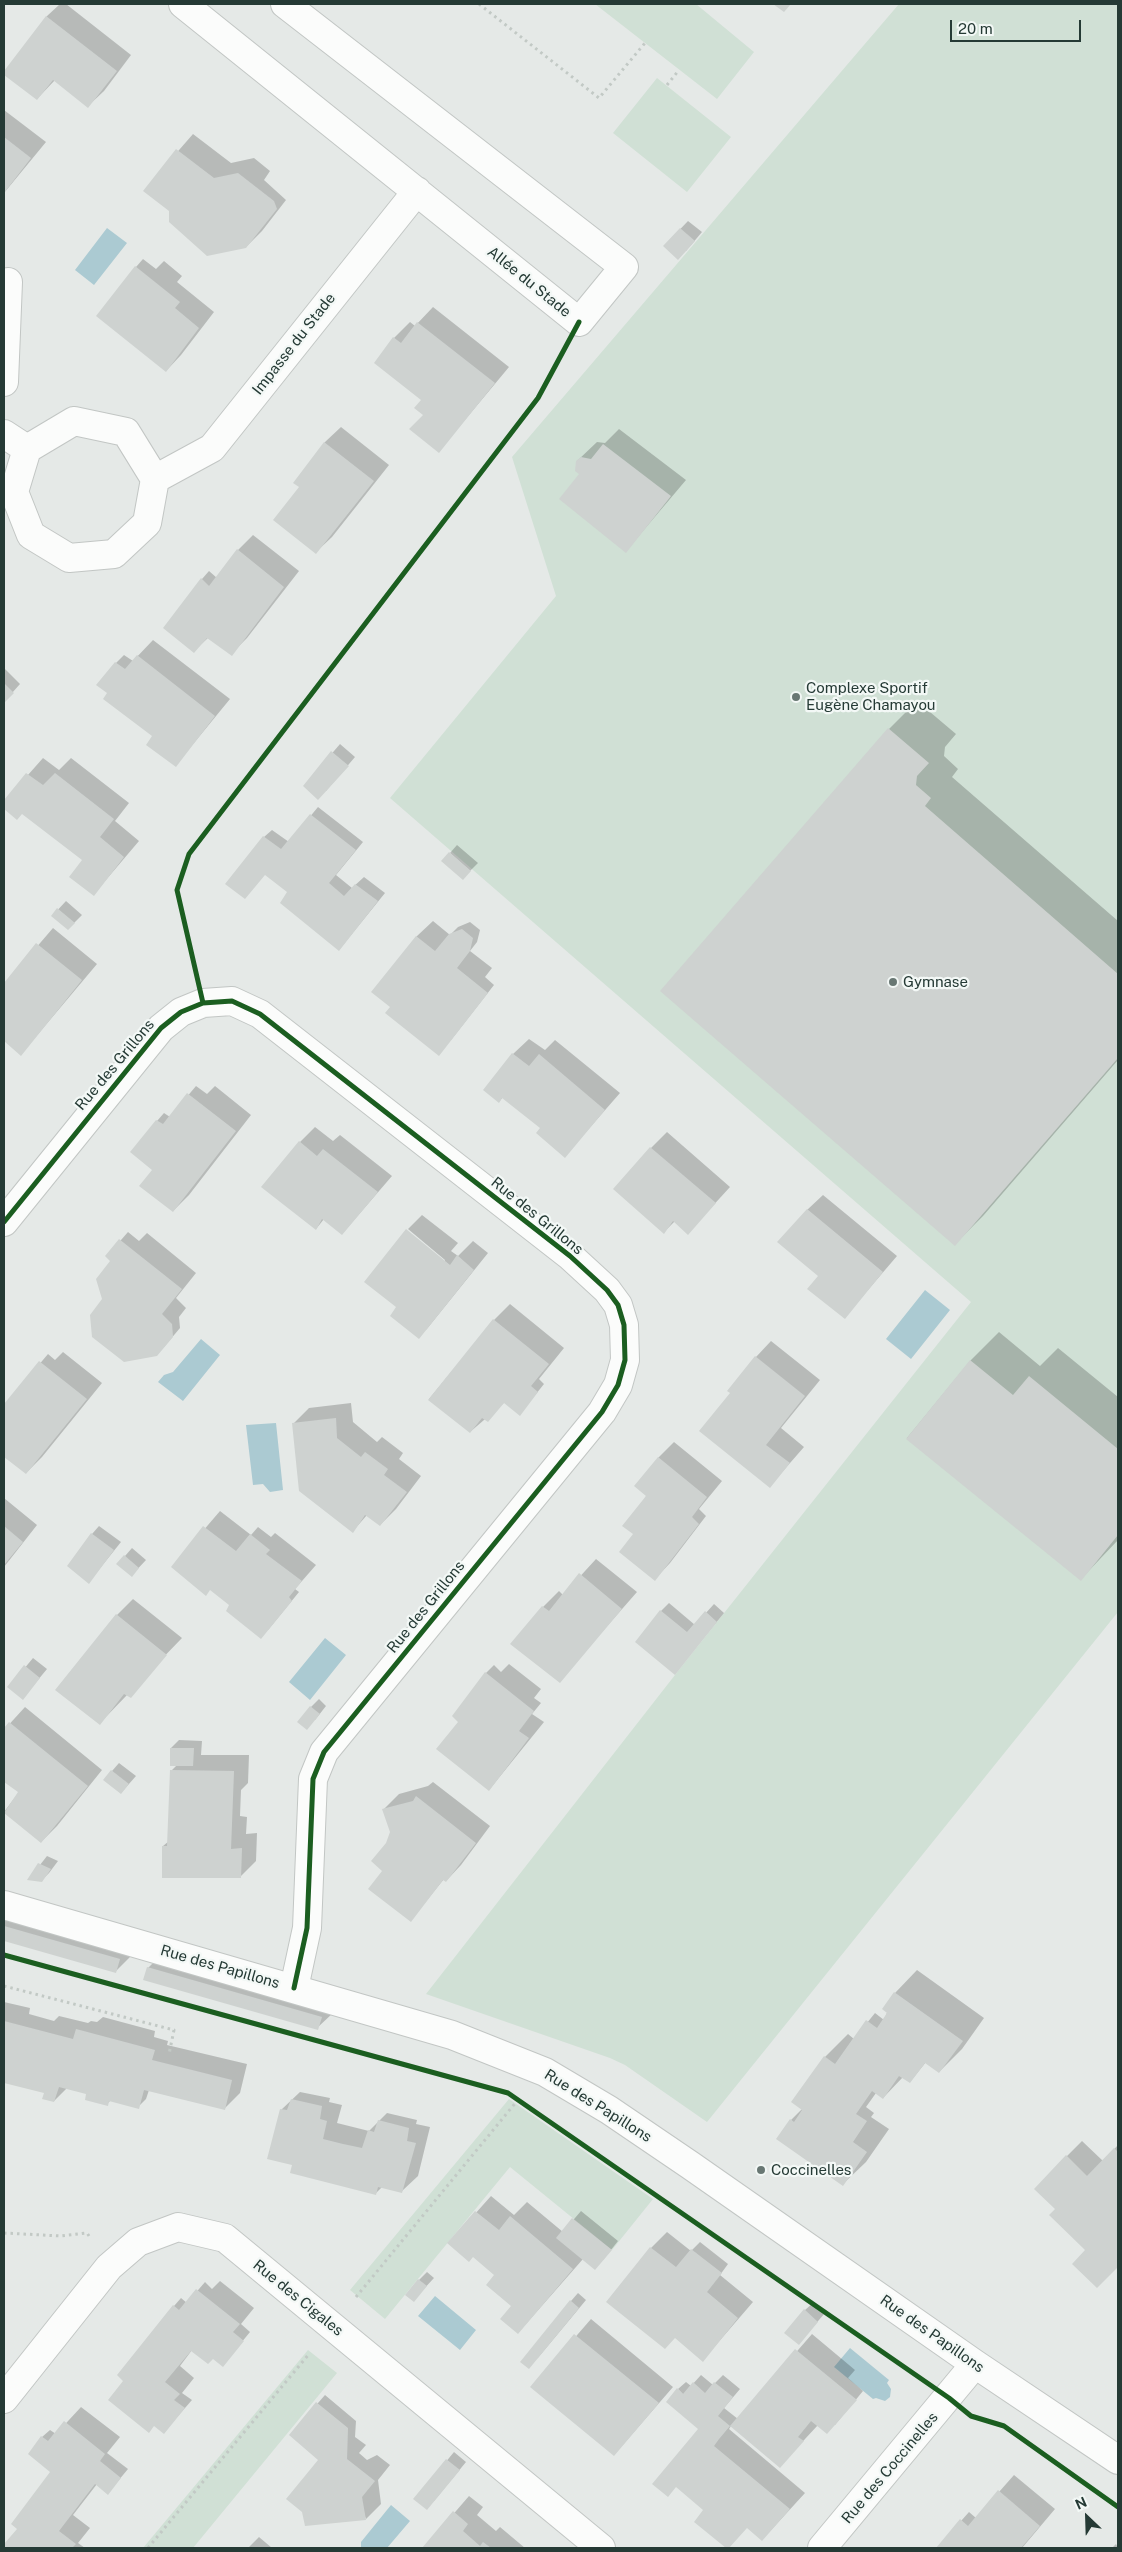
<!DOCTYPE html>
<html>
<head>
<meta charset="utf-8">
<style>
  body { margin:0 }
  #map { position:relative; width:1122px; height:2552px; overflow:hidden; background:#e5e9e7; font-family:"Public Sans",sans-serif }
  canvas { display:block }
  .frame { position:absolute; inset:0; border:5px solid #253a35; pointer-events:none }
  .north { position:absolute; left:1062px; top:2492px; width:50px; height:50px; -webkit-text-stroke:4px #f3f8f6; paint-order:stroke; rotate:336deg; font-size:14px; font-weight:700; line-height:20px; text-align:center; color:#253a35 }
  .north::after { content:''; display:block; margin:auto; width:18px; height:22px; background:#253a35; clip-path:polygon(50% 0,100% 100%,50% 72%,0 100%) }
  .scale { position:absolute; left:950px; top:20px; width:131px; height:22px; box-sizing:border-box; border:2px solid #253a35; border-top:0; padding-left:6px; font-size:15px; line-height:18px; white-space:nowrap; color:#253a35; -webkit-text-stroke:4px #f3f8f6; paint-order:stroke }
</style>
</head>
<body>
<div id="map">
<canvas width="1122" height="2552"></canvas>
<div class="frame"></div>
<div class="north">N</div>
<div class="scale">20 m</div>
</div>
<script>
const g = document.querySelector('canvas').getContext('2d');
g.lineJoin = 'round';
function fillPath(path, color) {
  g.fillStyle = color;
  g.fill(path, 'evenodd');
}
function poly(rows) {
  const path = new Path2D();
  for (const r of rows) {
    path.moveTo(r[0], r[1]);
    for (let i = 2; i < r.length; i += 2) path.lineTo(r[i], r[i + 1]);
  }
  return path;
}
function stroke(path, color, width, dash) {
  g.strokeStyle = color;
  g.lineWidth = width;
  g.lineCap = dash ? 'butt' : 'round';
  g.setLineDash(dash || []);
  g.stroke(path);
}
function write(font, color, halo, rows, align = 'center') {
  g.font = font + ' "Public Sans",sans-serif';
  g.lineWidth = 4.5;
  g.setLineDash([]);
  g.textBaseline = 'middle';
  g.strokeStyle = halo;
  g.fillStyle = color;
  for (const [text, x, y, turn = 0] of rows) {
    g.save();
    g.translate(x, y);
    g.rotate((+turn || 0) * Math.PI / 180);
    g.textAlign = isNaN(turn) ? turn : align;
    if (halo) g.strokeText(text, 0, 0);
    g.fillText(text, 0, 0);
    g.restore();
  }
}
const green = poly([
  [595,4,696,4,754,52,717,99],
  [899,4,1118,4,1118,1612,707,2122,625,2065,610,2058,426,1994,682,1666,971,1302,390,798,556,596,512,457],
  [657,78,731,137,687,192,613,133],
  [509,2099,653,2199,612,2250,510,2167,385,2319,350,2290],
  [308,2350,337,2373,193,2548,143,2548]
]);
const water = poly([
  [107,228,127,243,94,285,75,270],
  [925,1290,950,1310,911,1359,886,1339],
  [201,1339,220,1355,183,1401,158,1382,164,1375,173,1372],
  [276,1423,283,1490,270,1492,263,1484,253,1485,246,1425],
  [325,1638,346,1655,310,1700,289,1682],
  [435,2296,476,2330,460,2350,418,2316],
  [850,2348,889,2380,887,2383,891,2389,890,2397,885,2401,876,2398,873,2399,834,2367],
  [391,2505,410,2521,387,2548,361,2548,361,2542]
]);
const shadow = poly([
  [60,4,66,4,131,55,104,91,88,106,55,80,37,99,4,73,47,16],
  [4,110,46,142,4,193],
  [193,134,231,163,254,158,270,171,264,180,286,200,262,231,246,247,170,210,152,181],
  [688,221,702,232,686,251,664,246],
  [143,259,156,269,164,261,182,276,177,282,214,312,181,355,166,371,136,267],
  [433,307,509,367,439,451,424,414,422,399,394,338,410,322,415,326],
  [341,427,389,465,332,537,316,552,300,487,295,483,325,442],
  [619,429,686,480,626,551,581,474,577,461,597,442,605,443],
  [253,535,299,571,247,638,231,654,209,637,194,651,202,579,209,571,217,578,238,550],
  [153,640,230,699,189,749,154,736,108,693,110,671,116,663,124,655,133,661],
  [4,668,20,684,4,702],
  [917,701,956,734,945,747,944,756,958,769,952,777,1118,921,1118,1060,983,1216,955,1244,889,729],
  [340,744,355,757,326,791,304,786],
  [43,758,59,770,71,758,129,803,115,821,139,841,94,894,84,860,23,812,17,818,4,808,4,802],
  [318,807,363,842,336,875,352,888,364,877,385,893,339,950,289,892,264,837,272,830,289,842],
  [457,845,478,863,470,871,450,853],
  [66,901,82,915,68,929,53,915],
  [433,921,450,935,458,927,470,922,480,930,477,942,470,951,492,968,485,977,494,985,451,1040,392,1006,373,991,417,936],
  [53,928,97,964,28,1046,16,1049,4,1039,4,985],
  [529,1039,545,1050,555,1040,620,1093,565,1156,542,1128,503,1097,499,1102,513,1054],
  [196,1086,207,1094,215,1086,251,1115,189,1195,173,1211,154,1169,157,1121,164,1113,170,1117],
  [315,1127,333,1141,340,1135,392,1176,342,1234,324,1219,316,1229,300,1142],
  [667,1132,730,1187,688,1233,675,1221,664,1232,651,1148],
  [823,1195,897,1256,844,1318,819,1275,807,1210],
  [422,1215,458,1243,451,1251,458,1256,473,1241,488,1253,426,1330,445,1260,408,1229],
  [128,1232,139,1241,147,1233,196,1273,176,1298,186,1308,179,1317,180,1328,164,1347,103,1299,111,1260,107,1256],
  [510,1304,564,1348,539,1379,544,1384,520,1414,505,1402,470,1432,429,1399,494,1320],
  [999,1332,1040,1366,1058,1348,1118,1397,1118,1540,1081,1579,907,1438,971,1360],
  [771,1341,820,1380,781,1428,804,1447,770,1486,731,1393,756,1357],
  [63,1352,102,1383,42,1457,26,1473,4,1455,4,1406,48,1354,55,1360],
  [351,1403,353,1422,377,1442,382,1437,403,1453,399,1459,421,1476,396,1509,380,1525,367,1515,353,1531,294,1423,309,1408],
  [674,1442,722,1481,699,1509,706,1516,670,1563,655,1579,634,1534,658,1458],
  [4,1498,37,1525,4,1567],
  [220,1511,251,1535,258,1527,271,1537,275,1533,316,1565,295,1589,299,1592,268,1630,211,1589,172,1567],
  [99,1526,121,1542,89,1582,92,1534],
  [132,1548,146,1560,132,1575,125,1556],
  [596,1559,637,1592,559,1681,543,1607,559,1591,563,1595],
  [133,1599,182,1638,100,1723,57,1690,117,1615],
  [669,1603,695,1625,714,1604,724,1613,675,1673,661,1611],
  [33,1658,47,1669,23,1698,9,1687],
  [509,1664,541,1689,534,1698,541,1703,532,1714,544,1722,489,1790,463,1718,486,1673,494,1665,501,1672],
  [319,1699,326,1706,315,1720,311,1707],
  [25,1707,102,1770,57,1826,41,1842,4,1812,19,1792,4,1780,4,1730],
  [179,1740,202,1741,201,1755,249,1755,248,1783,241,1790,240,1816,247,1817,246,1834,257,1833,256,1861,240,1877,163,1846,169,1841,171,1771,177,1765,171,1748],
  [119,1763,136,1776,121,1793,112,1771],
  [433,1782,490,1826,461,1865,446,1881,444,1879,411,1920,384,1871,391,1832,383,1810,399,1794,428,1786],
  [47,1856,58,1861,49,1873,41,1881,29,1879],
  [4,1906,135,1944,131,1956,115,1972,4,1940],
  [164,1952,333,2013,317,2028,148,1968],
  [917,1970,984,2018,962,2049,939,2072,926,2062,910,2082,903,2077,883,2098,876,2093,866,2107,874,2113,871,2117,889,2129,866,2162,843,2184,791,2120,803,2108,793,2101,825,2057,848,2034,854,2039,875,2013,884,2020,895,1993],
  [4,2002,30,2008,29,2014,54,2021,59,2016,88,2023,91,2021,97,2022,103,2017,155,2031,154,2037,168,2041,167,2045,247,2064,240,2093,224,2109,149,2090,146,2099,138,2107,111,2100,107,2104,89,2090,67,2088,54,2101,46,2089,43,2092,4,2081],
  [300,2092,330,2098,329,2102,342,2105,337,2123,369,2131,387,2113,417,2120,416,2124,430,2127,418,2176,402,2191,382,2187,376,2193,293,2164,281,2110],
  [1082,2141,1103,2161,1118,2145,1118,2265,1097,2287,1087,2250,1057,2209,1067,2156],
  [491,2196,514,2215,527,2202,563,2232,581,2211,618,2241,603,2260,583,2259,518,2333,519,2299,496,2275,473,2256,449,2243],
  [667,2232,691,2251,700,2242,728,2264,720,2275,753,2302,703,2360,675,2337,608,2301,651,2248],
  [427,2272,434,2278,421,2292,419,2280],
  [220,2281,254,2308,241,2324,250,2332,223,2365,213,2357,192,2350,180,2366,194,2378,182,2393,192,2400,164,2432,129,2376,174,2306,181,2298,187,2303,205,2282,212,2289],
  [578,2293,586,2300,537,2359,571,2301],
  [813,2303,825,2313,806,2335,805,2310],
  [591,2319,673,2387,614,2455,532,2387],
  [812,2334,855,2370,848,2378,863,2391,835,2425,818,2425,780,2466,731,2426,729,2429,805,2493,762,2540,748,2527,705,2510,707,2420,678,2389,686,2382,691,2386,701,2375,713,2385,723,2375,740,2389,724,2408,738,2419],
  [325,2395,356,2421,355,2437,366,2445,359,2453,367,2460,377,2455,390,2465,378,2480,381,2504,366,2519,336,2443,290,2435],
  [81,2407,120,2437,107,2453,128,2469,108,2493,97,2484,73,2515,90,2528,78,2543,85,2548,4,2548,19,2529,52,2472,42,2437,50,2430,56,2434],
  [454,2452,466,2462,434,2501,415,2499],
  [1014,2475,1055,2509,1022,2548,937,2548,969,2512,976,2518],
  [469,2496,483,2507,477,2515,496,2531,500,2527,525,2548,424,2548],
  [259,2537,272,2548,248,2548],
  [1116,2544,1118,2548,1112,2548]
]);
const building = poly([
  [773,4,791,4,784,12],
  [46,16,117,71,88,108,53,80,37,100,4,75,4,71],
  [4,137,31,158,4,193],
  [176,149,214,178,238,173,274,201,277,209,246,248,207,256,169,222,169,211,143,191],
  [680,228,695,241,678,260,663,246],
  [135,266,180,302,175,308,199,328,166,372,96,316],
  [417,322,495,383,439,453,409,429,423,415,414,408,421,400,374,363,393,337,401,343],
  [324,442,374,481,316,554,273,520,299,487,293,483],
  [603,444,671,496,626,553,559,499,579,474,575,471,576,461,581,457,591,459],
  [237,549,284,587,232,656,207,638,194,653,163,628,201,578,209,586],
  [137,655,215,716,176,767,146,745,152,736,103,699,107,693,96,685,115,662,125,669],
  [4,683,14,693,4,703],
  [888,728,929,763,917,776,916,785,931,798,925,806,1118,974,1118,1058,955,1246,660,991],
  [331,751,349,766,318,800,303,786],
  [26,773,43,785,55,773,114,819,100,837,124,857,94,896,69,877,82,860,22,814,17,820,4,809,4,800],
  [310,814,356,850,329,883,344,896,355,884,378,901,339,951,280,903,287,892,265,875,245,899,225,884,263,836,281,849],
  [449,852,471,871,463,880,441,861],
  [57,908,75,923,68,930,51,916],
  [462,929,473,938,470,951,457,968,488,993,439,1056,385,1013,390,1007,371,992,416,936,435,951,449,934],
  [36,943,82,980,21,1056,4,1041,4,983],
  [512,1053,529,1066,539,1054,605,1110,565,1158,536,1133,540,1128,502,1098,499,1103,483,1090],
  [187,1093,236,1131,173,1212,139,1186,152,1170,130,1152,156,1120,163,1124],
  [299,1141,317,1156,323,1149,378,1192,342,1235,322,1219,316,1230,261,1187],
  [650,1147,716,1203,688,1235,673,1221,664,1234,613,1189],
  [807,1209,883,1272,845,1319,807,1289,818,1276,777,1242],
  [406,1229,450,1265,457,1255,474,1270,419,1339,390,1316,396,1307,364,1282],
  [119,1239,182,1289,162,1314,172,1324,173,1337,157,1356,124,1362,92,1337,90,1315,102,1299,96,1279,110,1261,105,1256],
  [493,1319,549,1364,531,1386,538,1392,520,1416,504,1403,488,1422,482,1418,470,1433,428,1400],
  [755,1356,805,1396,766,1445,790,1463,770,1488,699,1431,730,1393,727,1391],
  [970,1360,1013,1395,1029,1376,1118,1449,1118,1535,1081,1581,906,1439],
  [39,1361,87,1399,26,1474,4,1457,4,1404],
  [336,1418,337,1438,361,1457,365,1452,388,1469,384,1475,407,1492,380,1526,365,1515,353,1533,299,1491,292,1423],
  [658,1457,707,1497,692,1517,699,1524,655,1581,619,1552,633,1534,622,1526,646,1496,634,1486],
  [4,1526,23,1542,4,1565],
  [203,1526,236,1551,250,1534,270,1550,266,1554,302,1581,289,1597,292,1601,261,1639,226,1611,229,1605,210,1590,206,1596,171,1567],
  [91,1533,114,1550,89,1584,67,1566],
  [124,1555,139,1568,132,1577,116,1564],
  [579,1573,622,1609,560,1683,510,1644,542,1606,549,1611],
  [660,1610,687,1632,705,1611,717,1622,675,1675,635,1642],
  [116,1614,167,1655,131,1698,124,1694,100,1725,55,1690],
  [24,1665,40,1678,23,1700,7,1687],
  [485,1672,534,1711,519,1731,529,1738,489,1791,436,1749,458,1722,452,1716],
  [310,1706,320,1714,307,1730,297,1722],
  [9,1722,88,1786,41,1843,4,1813,18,1792,4,1782,4,1728],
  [170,1748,194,1748,193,1766,170,1766],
  [111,1770,129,1784,121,1794,103,1780],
  [170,1770,234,1771,231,1849,242,1848,241,1878,162,1878,162,1846,167,1846],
  [416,1796,476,1843,446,1882,443,1880,411,1922,368,1889,382,1871,371,1861,386,1843,390,1832,382,1809,413,1801],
  [38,1863,51,1869,42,1882,27,1880],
  [4,1926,120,1959,116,1973,4,1941],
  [147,1967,322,2017,318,2030,143,1980],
  [894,1992,963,2041,939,2073,925,2063,910,2083,899,2076,883,2099,872,2091,856,2114,867,2121,853,2142,867,2152,843,2186,776,2139,790,2119,794,2122,802,2110,791,2102,824,2056,835,2064,866,2020,877,2028,887,2013,882,2009],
  [4,2021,73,2039,76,2029,155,2050,152,2060,232,2080,225,2110,144,2090,139,2109,109,2101,108,2106,85,2100,86,2094,59,2087,54,2102,42,2099,44,2093,4,2083],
  [291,2099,322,2106,320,2119,327,2121,323,2139,343,2144,362,2148,368,2130,374,2132,378,2120,409,2128,407,2141,416,2143,402,2193,378,2187,376,2195,290,2173,292,2165,267,2159,280,2109,287,2110],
  [1114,2148,1118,2152,1118,2267,1097,2288,1072,2264,1085,2250,1049,2215,1055,2209,1034,2189,1066,2155,1087,2176],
  [475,2211,499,2230,510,2216,573,2269,518,2334,500,2319,511,2306,486,2285,494,2275,473,2257,469,2262,447,2243],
  [572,2218,612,2250,595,2270,556,2238],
  [650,2247,676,2267,691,2249,722,2273,707,2292,738,2318,703,2362,675,2338,665,2349,606,2302],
  [418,2279,427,2286,414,2302,405,2295],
  [196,2289,240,2324,233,2332,244,2341,223,2367,213,2359,208,2364,191,2351,165,2382,180,2394,174,2400,185,2408,164,2434,154,2426,149,2433,108,2400,123,2381,117,2375,173,2305,179,2310],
  [570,2300,579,2308,529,2369,520,2362],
  [804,2309,818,2322,799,2345,784,2333],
  [574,2334,659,2403,614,2456,530,2387],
  [795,2349,857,2400,827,2434,811,2421,798,2437,804,2441,780,2468,730,2426,719,2439,714,2446,790,2509,762,2541,747,2528,729,2548,726,2548,694,2522,703,2510,676,2487,668,2497,652,2484,698,2429,666,2402,677,2388,683,2394,693,2382,705,2393,714,2382,733,2397,718,2416,730,2426],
  [316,2402,348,2428,347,2459,375,2481,362,2497,366,2520,305,2526,302,2512,286,2499,318,2460,289,2435],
  [64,2421,105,2454,100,2461,121,2478,108,2495,95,2484,59,2531,76,2544,72,2548,4,2548,4,2544,17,2529,11,2524,50,2472,28,2454,41,2436,48,2441],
  [446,2459,460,2470,427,2510,413,2499],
  [998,2490,1040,2526,1021,2548,936,2548,960,2519,968,2526],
  [453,2511,468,2524,463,2531,480,2546,483,2542,491,2548,422,2548]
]);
const path = poly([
  [479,4,599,98,645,43],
  [667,85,679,70],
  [4,1986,174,2030,169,2054],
  [4,2233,61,2236,87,2233,89,2236],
  [356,2297,517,2101],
  [148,2548,309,2354]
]);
const street = poly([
  [183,4,579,322,624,267,285,4],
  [4,382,8,282],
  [74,421,126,432,155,479,147,523,114,554,69,558,31,535,14,492,27,449,74,421],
  [4,434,27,449],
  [155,479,212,448,417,191],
  [4,1222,161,1028,181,1012,203,1003,232,1001,260,1014,570,1256,607,1290,618,1305,624,1325,625,1360,618,1385,602,1412,324,1752,313,1779,307,1928,294,1988],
  [4,1905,452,2035,545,2072,609,2110,690,2165,975,2364,1118,2460],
  [4,2399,109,2267,138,2242,178,2227,225,2238,601,2548],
  [822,2548,975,2364]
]);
const cycleway = poly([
  [203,1003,177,890,189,854,538,398,579,322],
  [4,1222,161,1028,181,1012,203,1003,232,1001,260,1014,570,1256,607,1290,618,1305,624,1325,625,1360,618,1385,602,1412,324,1752,313,1779,307,1928,294,1988],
  [4,1955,508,2093,949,2398,971,2416,1004,2426,1118,2507]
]);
const markers = [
  [796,697,5,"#687773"],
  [893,982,5,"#687773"],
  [761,2170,5,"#687773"]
];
const streetNames = [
  ["Allée du Stade",529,282,39],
  ["Impasse du Stade",294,344,-52],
  ["Rue des Grillons",115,1065,-50],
  ["Rue des Grillons",537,1216,39],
  ["Rue des Grillons",426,1607,-51],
  ["Rue des Papillons",220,1967,16],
  ["Rue des Papillons",598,2106,32],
  ["Rue des Cigales",298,2298,39],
  ["Rue des Papillons",932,2334,35],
  ["Rue des Coccinelles",890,2468,-50]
];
const poiNames = [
  ["Complexe Sportif",806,688],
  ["Eugène Chamayou",806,705],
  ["Gymnase",903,982],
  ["Coccinelles",771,2170]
];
fillPath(green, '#d0e0d5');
fillPath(water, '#abcad2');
fillPath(shadow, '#0003');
fillPath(building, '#ced2d0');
stroke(street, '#c2c6c4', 30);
stroke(path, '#c2c9c5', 3, [2.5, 4]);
stroke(street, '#fbfcfb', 28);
stroke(cycleway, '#1b5e20', 5);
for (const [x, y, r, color] of markers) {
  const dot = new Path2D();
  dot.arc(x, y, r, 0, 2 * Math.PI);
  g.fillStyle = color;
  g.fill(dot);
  stroke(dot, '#f3f8f6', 2);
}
write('15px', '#253a35', '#f3f8f6', streetNames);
write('15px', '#253a35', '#f3f8f6', poiNames, 'left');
</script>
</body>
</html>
